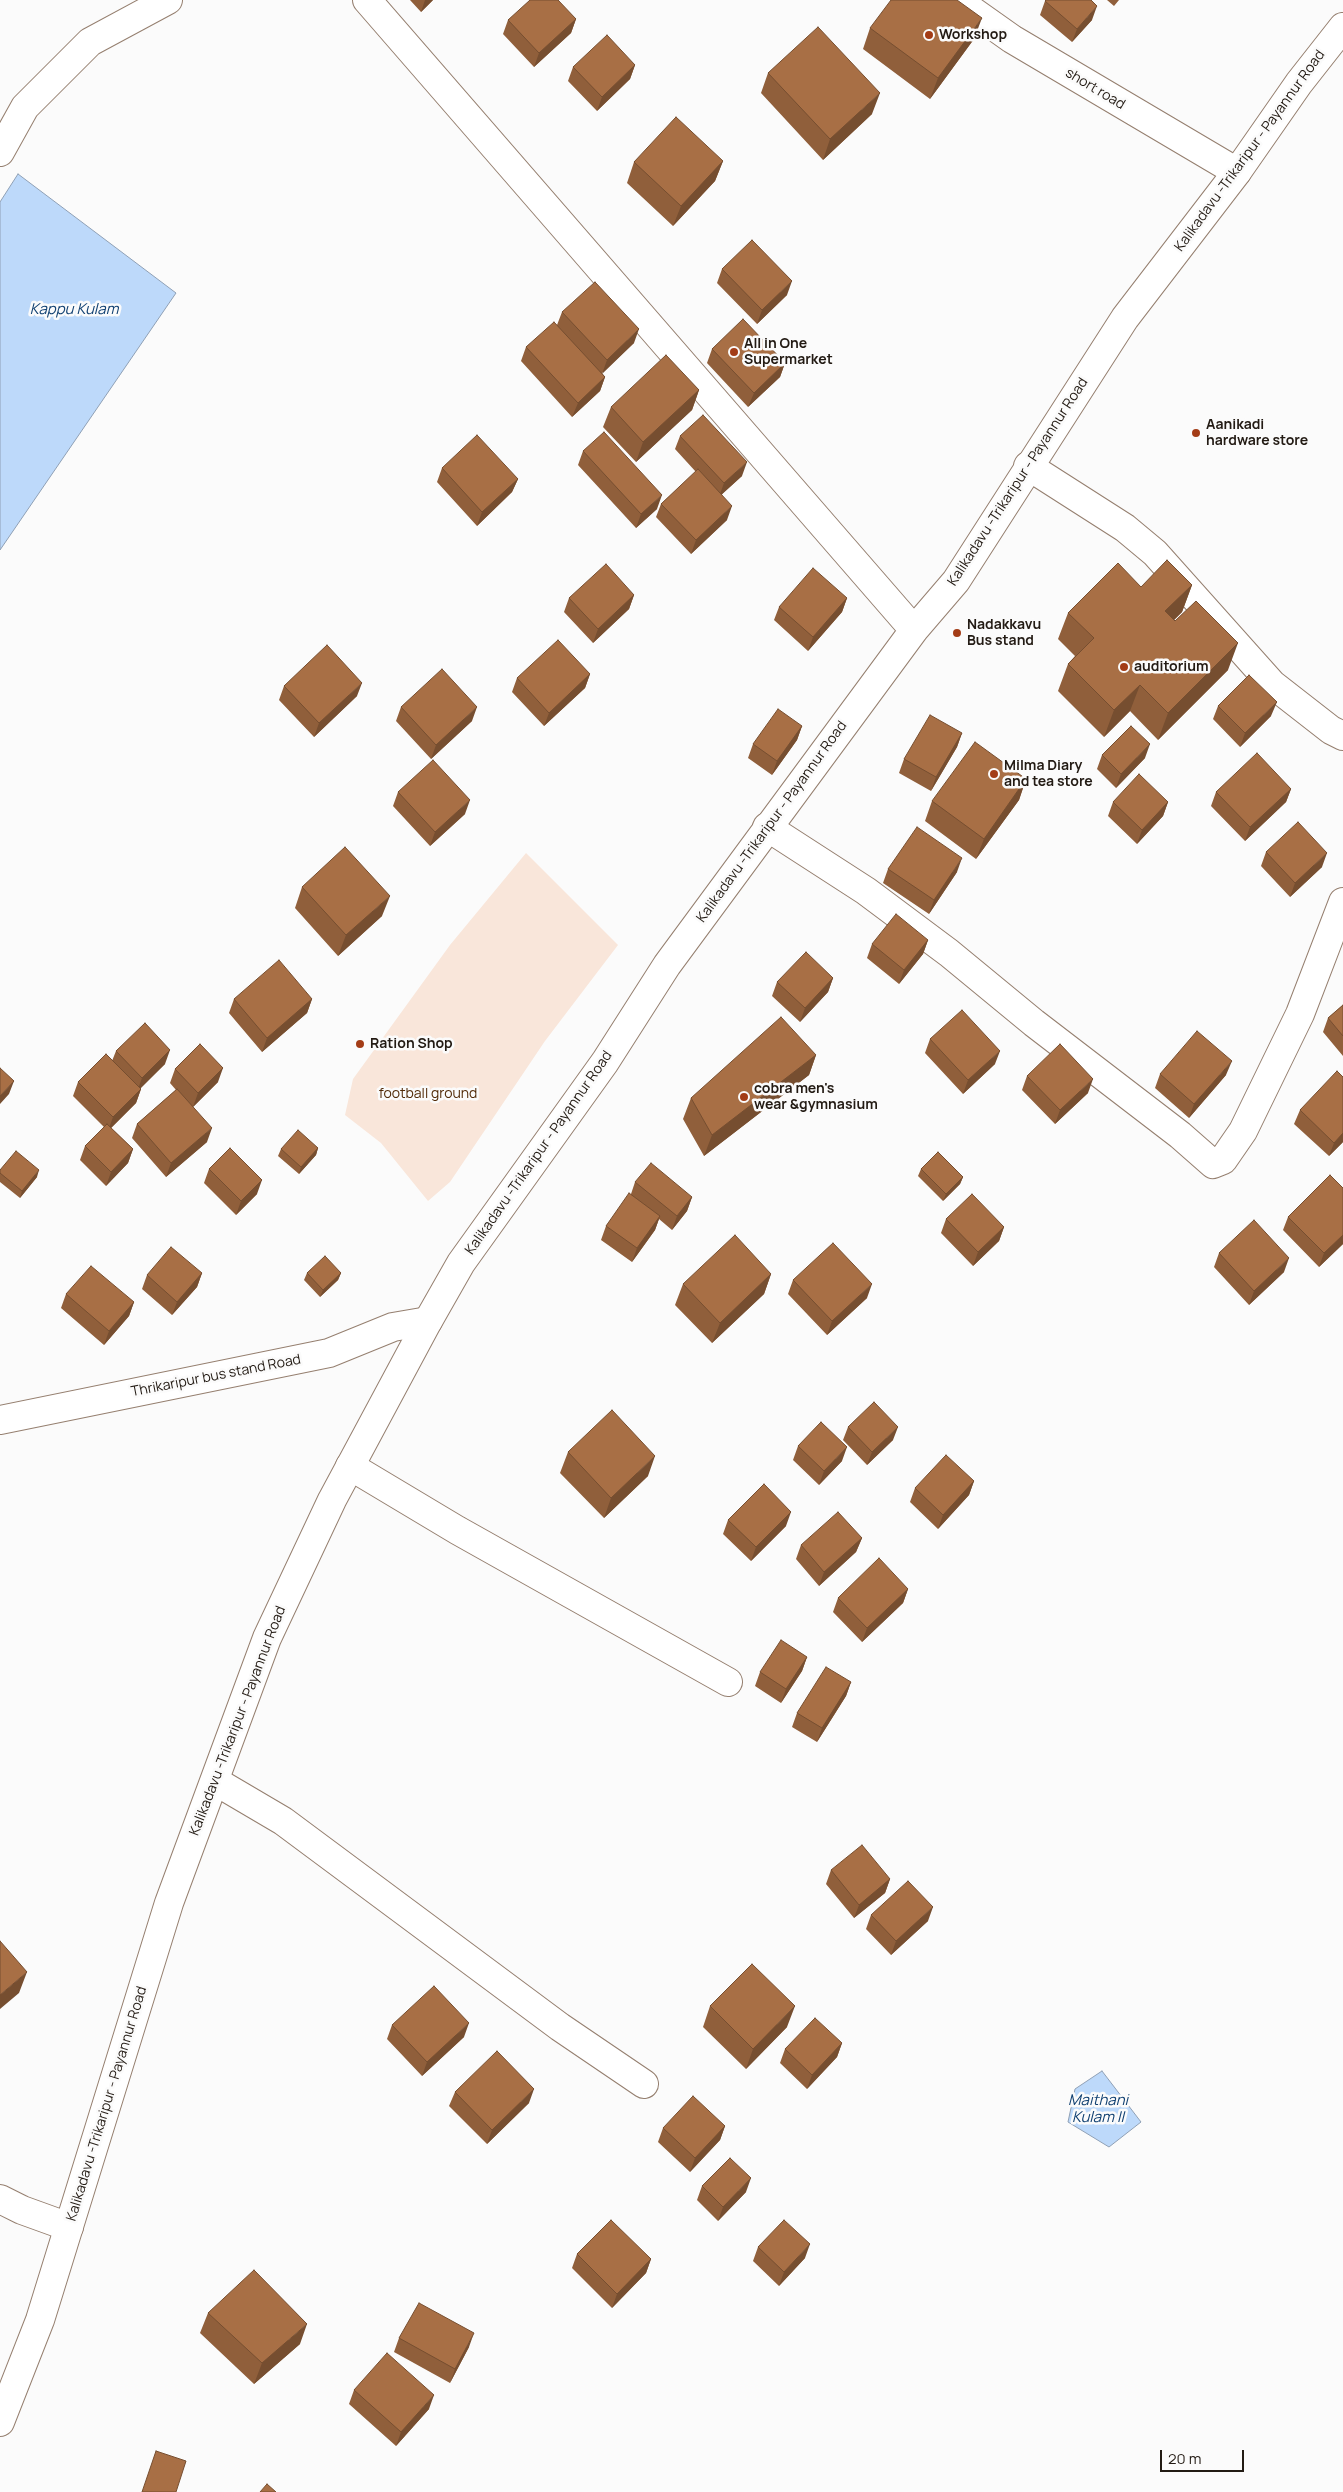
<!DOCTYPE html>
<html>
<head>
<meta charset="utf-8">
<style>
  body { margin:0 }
  #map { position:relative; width:1343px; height:2492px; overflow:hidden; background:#fbfbfb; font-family:Manrope,sans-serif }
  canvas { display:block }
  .scale { position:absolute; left:1160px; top:2450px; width:84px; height:22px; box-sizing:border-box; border:2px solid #231b14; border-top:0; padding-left:6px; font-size:15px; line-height:18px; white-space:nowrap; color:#231b14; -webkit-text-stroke:4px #fbfbfb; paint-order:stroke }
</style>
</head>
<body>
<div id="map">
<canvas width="1343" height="2492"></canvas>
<div class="scale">20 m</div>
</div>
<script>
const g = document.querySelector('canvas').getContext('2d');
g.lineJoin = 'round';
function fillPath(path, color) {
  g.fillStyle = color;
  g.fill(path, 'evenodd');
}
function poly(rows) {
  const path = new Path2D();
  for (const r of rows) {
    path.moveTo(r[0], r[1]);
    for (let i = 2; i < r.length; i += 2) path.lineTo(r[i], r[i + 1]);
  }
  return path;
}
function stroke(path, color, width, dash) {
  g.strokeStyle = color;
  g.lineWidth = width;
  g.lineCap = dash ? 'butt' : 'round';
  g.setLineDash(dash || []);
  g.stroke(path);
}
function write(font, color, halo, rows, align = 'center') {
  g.font = font + ' Manrope,sans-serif';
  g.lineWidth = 5;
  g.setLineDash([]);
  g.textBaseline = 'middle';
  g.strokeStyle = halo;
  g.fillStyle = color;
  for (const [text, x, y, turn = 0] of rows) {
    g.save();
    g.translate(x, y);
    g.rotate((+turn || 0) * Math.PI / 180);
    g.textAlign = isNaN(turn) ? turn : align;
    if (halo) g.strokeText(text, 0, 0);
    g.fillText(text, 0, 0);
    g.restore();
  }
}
const green = poly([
  [526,853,618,945,545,1041,450,1182,428,1201,381,1143,345,1115,353,1079,450,945]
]);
const water = poly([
  [18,174,176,293,0,550,0,202,18,174],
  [1102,2071,1141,2122,1109,2147,1068,2122,1075,2089,1102,2071]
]);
const minor = poly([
  [957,0,1012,39,1237,172],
  [0,152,25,107,90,42,168,0],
  [1028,466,1125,528,1155,553,1272,684,1331,730,1343,736],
  [767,827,866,891,949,953,1034,1023,1180,1135,1213,1164,1223,1160,1243,1131,1300,1014,1343,902],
  [0,1420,329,1353,393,1327,428,1321],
  [350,1466,457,1530,728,1682],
  [215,1781,283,1821,560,2027,644,2084],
  [0,2199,22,2210,69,2227]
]);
const secondary = poly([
  [367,0,914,630],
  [0,2422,40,2320,169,1903,267,1638,332,1500,428,1321,461,1263,605,1062,667,965,914,630,956,581,1125,318,1237,172,1299,83,1343,27]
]);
const wall = poly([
  [410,0,433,0,421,12],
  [1107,0,1119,0,1114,6],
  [1045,1,1092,20,1072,42,1040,15],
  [576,19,571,33,534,67,503,34,508,20],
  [870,28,974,39,930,99,863,49],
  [635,65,630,79,597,111,568,81,573,67],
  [768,73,872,114,823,160,761,93],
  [723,161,715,181,673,226,627,183,634,162],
  [722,269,787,295,757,324,717,283],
  [562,312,634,343,602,373,605,377,600,391,572,417,521,361,526,347,557,325],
  [712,349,785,363,780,377,748,407,707,363],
  [699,390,692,410,636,462,603,427,611,407],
  [680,436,742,476,722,494,727,520,691,554,656,517,661,504,696,472,675,449],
  [583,451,657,509,636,528,578,465],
  [442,468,518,479,512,492,477,526,437,482],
  [1192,585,1182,612,1174,620,1228,670,1158,740,1130,711,1104,737,1058,691,1068,664,1075,656,1058,639,1068,613,1141,587],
  [634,595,629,609,593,643,564,612,569,598],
  [847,598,842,612,808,651,774,620,779,607],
  [590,674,585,688,544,726,512,692,517,678],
  [284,686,357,696,314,737,279,700],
  [1218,706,1271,716,1240,747,1213,719],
  [401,707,472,721,431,759,396,721],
  [802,726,797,740,772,775,748,758,753,744],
  [962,733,957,747,931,791,899,773,904,759],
  [1102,755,1145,758,1116,788,1097,769],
  [1026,779,1019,800,976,859,925,821,932,801],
  [1291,789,1286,802,1245,841,1211,806,1216,792],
  [398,792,465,814,430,846,393,806],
  [1113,802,1168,802,1163,816,1137,844,1108,816],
  [1266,852,1322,867,1290,897,1261,866],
  [888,869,957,872,929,914,883,883],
  [302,887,382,916,338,956,295,908],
  [928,940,923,954,899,984,867,958,872,944],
  [833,978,828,992,800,1022,772,996,777,982],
  [234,999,312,999,307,1013,262,1052,229,1013],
  [1343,1005,1343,1056,1323,1032,1328,1018],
  [930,1039,995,1064,963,1094,925,1053],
  [116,1051,165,1064,140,1088,141,1089,136,1103,111,1128,133,1149,128,1163,106,1186,80,1160,85,1146,104,1127,73,1096,78,1082,112,1061],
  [816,1055,809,1075,704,1156,683,1119,691,1098],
  [175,1069,218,1082,193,1107,207,1142,166,1177,132,1138,137,1124,176,1090,170,1083],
  [1160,1074,1226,1075,1189,1118,1155,1088],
  [1027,1076,1088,1093,1055,1124,1022,1090],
  [1343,1077,1343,1142,1329,1156,1294,1124,1300,1110],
  [318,1148,316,1155,299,1174,278,1156,281,1149],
  [209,1169,257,1194,236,1215,204,1183],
  [921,1169,963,1177,960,1184,943,1201,918,1176],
  [0,1170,37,1177,20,1198,0,1182],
  [635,1182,692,1197,687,1211,672,1230,659,1219,655,1230,632,1262,601,1240,606,1226,631,1194],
  [1343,1188,1343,1244,1319,1267,1283,1230,1288,1217],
  [946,1219,1004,1227,999,1241,973,1266,941,1233],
  [1219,1253,1284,1272,1249,1305,1214,1267],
  [202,1273,197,1287,172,1315,142,1289,147,1275],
  [307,1273,341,1273,338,1280,320,1297,304,1280],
  [771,1274,764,1294,712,1343,675,1305,683,1284],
  [793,1280,867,1298,827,1335,788,1294],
  [66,1294,134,1302,129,1316,104,1345,61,1308],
  [848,1427,893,1440,867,1465,843,1440],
  [798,1446,842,1461,819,1485,793,1460],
  [568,1452,648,1476,604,1518,560,1473],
  [974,1481,969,1495,938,1529,910,1502,915,1488],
  [728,1520,786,1526,751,1561,723,1534],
  [862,1538,856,1552,819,1586,796,1559,801,1545],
  [908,1589,903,1603,862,1642,833,1612,838,1598],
  [807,1657,802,1671,781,1703,755,1686,760,1672],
  [851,1682,846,1696,817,1742,792,1727,797,1713],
  [831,1870,890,1879,885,1893,854,1918,826,1884],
  [871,1915,928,1921,891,1955,866,1929],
  [710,2006,787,2027,746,2069,703,2027],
  [392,2025,464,2037,422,2076,387,2039],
  [842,2043,837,2057,807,2089,780,2063,785,2049],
  [455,2092,529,2103,487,2144,449,2106],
  [725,2126,720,2140,690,2172,658,2142,663,2128],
  [702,2186,746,2192,718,2221,697,2200],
  [758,2247,805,2258,779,2286,753,2261],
  [577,2254,651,2259,646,2273,612,2308,572,2268],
  [208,2313,300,2344,254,2384,200,2333],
  [399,2338,469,2347,450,2383,394,2352],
  [354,2390,429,2409,396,2446,349,2404]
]);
const shadedWall = poly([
  [425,0,433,0,421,12],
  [1097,6,1092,20,1072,42,1077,29],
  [982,18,974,39,930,99,938,78],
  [576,19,571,33,534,67,539,53],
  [635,65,630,79,597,111,602,97],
  [880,93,872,114,823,160,830,139],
  [723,161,715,181,673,226,681,206],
  [792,281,787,295,757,324,762,310],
  [639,329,634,343,602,374,607,360],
  [785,363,780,377,748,407,754,393],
  [605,377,600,391,572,417,578,403],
  [699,390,692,410,636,462,643,442],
  [747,462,742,476,719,497,724,483],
  [518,479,512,492,477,526,482,512],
  [662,495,657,509,636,528,641,514],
  [732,506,727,520,691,554,696,540],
  [1192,585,1182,612,1156,638,1165,611],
  [634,595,629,609,593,643,598,629],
  [847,598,842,612,808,651,813,637],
  [1238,643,1228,670,1158,740,1168,713],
  [590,674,585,688,544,726,549,713],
  [362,683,357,696,314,737,319,723],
  [1140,685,1130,711,1104,737,1114,710],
  [1277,702,1271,716,1240,747,1245,733],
  [477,707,472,721,431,759,436,745],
  [802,726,797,740,772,775,777,761],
  [962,733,957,747,931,791,936,777],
  [1150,744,1145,758,1116,788,1121,774],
  [1026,779,1019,800,976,859,984,839],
  [1291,789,1286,802,1245,841,1250,827],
  [470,800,465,814,430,846,435,832],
  [1168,802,1163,816,1137,844,1142,830],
  [1327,853,1322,867,1290,897,1295,883],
  [962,858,957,872,929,914,934,900],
  [390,896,382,916,338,956,346,935],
  [928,940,923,954,899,984,904,970],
  [833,978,828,992,800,1022,805,1008],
  [312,999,307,1013,262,1052,267,1038],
  [170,1050,165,1064,137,1092,142,1078],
  [1000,1051,995,1064,963,1094,968,1080],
  [816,1055,809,1075,704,1156,712,1135],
  [1232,1061,1226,1075,1189,1118,1194,1104],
  [223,1068,218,1082,193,1107,198,1093],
  [1093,1079,1088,1093,1055,1124,1060,1110],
  [14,1081,9,1094,0,1104,0,1096],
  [141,1089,136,1103,108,1131,113,1117],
  [212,1128,207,1142,166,1177,171,1163],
  [1343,1133,1343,1142,1329,1156,1334,1143],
  [318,1148,316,1155,299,1174,301,1167],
  [133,1149,128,1163,106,1186,111,1172],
  [39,1170,37,1177,20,1198,22,1191],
  [963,1177,960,1184,943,1201,946,1194],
  [262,1180,257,1194,236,1215,241,1201],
  [692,1197,687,1211,672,1230,677,1216],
  [660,1216,655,1230,632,1262,637,1248],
  [1004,1227,999,1241,973,1266,978,1252],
  [1343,1235,1343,1244,1319,1267,1324,1253],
  [1289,1258,1284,1272,1249,1305,1254,1291],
  [202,1273,197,1287,172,1315,177,1302],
  [341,1273,338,1280,320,1297,323,1290],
  [771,1274,764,1294,712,1343,720,1323],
  [872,1284,867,1298,827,1335,832,1321],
  [134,1302,129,1316,104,1345,109,1331],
  [898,1427,893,1440,867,1465,872,1452],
  [847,1447,842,1461,819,1485,824,1471],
  [655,1456,648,1476,604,1518,611,1498],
  [974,1481,969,1495,938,1529,943,1515],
  [791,1512,786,1526,751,1561,756,1547],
  [862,1538,856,1552,819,1586,824,1572],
  [908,1589,903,1603,862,1642,867,1628],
  [807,1657,802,1671,781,1703,786,1689],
  [851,1682,846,1696,817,1742,822,1728],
  [890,1879,885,1893,854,1918,859,1905],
  [933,1907,928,1921,891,1955,896,1941],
  [27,1972,19,1993,0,2009,0,1995],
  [795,2006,787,2027,746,2069,753,2049],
  [469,2023,464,2037,422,2076,427,2062],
  [842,2043,837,2057,807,2089,812,2075],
  [534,2089,529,2103,487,2144,492,2130],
  [725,2126,720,2140,690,2172,695,2158],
  [751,2178,746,2192,718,2221,723,2207],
  [810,2244,805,2258,779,2286,784,2272],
  [651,2259,646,2273,612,2308,617,2294],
  [307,2324,300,2344,254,2384,262,2363],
  [474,2333,469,2347,450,2383,455,2369],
  [434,2395,429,2409,396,2446,401,2432]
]);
const building = poly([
  [530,0,558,0,576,19,539,53,508,20,530,0],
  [891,0,957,0,982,18,938,78,870,28,891,0],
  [1046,0,1091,0,1097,6,1077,29,1045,1,1046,0],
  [818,27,880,93,830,139,768,73,818,27],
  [607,35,635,65,602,97,573,67,607,35],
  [676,117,723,161,681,206,634,162,676,117],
  [752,240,792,281,762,310,722,269,752,240],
  [595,282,639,329,607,360,562,312,595,282],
  [743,319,785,363,754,393,712,349,743,319],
  [554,322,605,377,578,403,526,347,554,322],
  [666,355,699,390,643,442,611,407,666,355],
  [703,415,747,462,724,483,680,436,703,415],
  [604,432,662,495,641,514,583,451,604,432],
  [477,435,518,479,482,512,442,468,477,435],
  [698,469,732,506,696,540,661,504,698,469],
  [1167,560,1192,585,1165,611,1175,621,1196,601,1238,643,1168,713,1140,685,1114,710,1068,664,1094,638,1068,613,1118,563,1141,587,1167,560],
  [606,564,634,595,598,629,569,598,606,564],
  [813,568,847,598,813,637,779,607,813,568],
  [558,640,590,674,549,713,517,678,558,640],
  [327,645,362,683,319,723,284,686,327,645],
  [442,669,477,707,436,745,401,707,442,669],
  [1249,675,1277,702,1245,733,1218,706,1249,675],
  [778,709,802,726,777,761,753,744,778,709],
  [930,715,962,733,936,777,904,759,930,715],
  [1131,726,1150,744,1121,774,1102,755,1131,726],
  [975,742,1026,779,984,839,932,801,975,742],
  [1257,753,1291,789,1250,827,1216,792,1257,753],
  [433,760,470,800,435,832,398,792,433,760],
  [1139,774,1168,802,1142,830,1113,802,1139,774],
  [1298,822,1327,853,1295,883,1266,852,1298,822],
  [917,827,962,858,934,900,888,869,917,827],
  [345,847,390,896,346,935,302,887,345,847],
  [896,914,928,940,904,970,872,944,896,914],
  [806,952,833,978,805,1008,777,982,806,952],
  [279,960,312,999,267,1038,234,999,279,960],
  [1343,1005,1343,1036,1328,1018,1343,1005],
  [962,1010,1000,1051,968,1080,930,1039,962,1010],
  [781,1017,816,1055,712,1135,691,1098,781,1017],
  [145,1023,170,1050,142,1078,116,1051,145,1023],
  [1197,1031,1232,1061,1194,1104,1160,1074,1197,1031],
  [200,1044,223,1068,198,1093,175,1069,200,1044],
  [1060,1044,1093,1079,1060,1110,1027,1076,1060,1044],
  [106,1054,141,1089,113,1117,78,1082,106,1054],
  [0,1068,14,1081,0,1096,0,1068],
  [1337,1071,1343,1077,1343,1133,1334,1143,1300,1110,1337,1071],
  [177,1089,212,1128,171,1163,137,1124,177,1089],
  [107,1124,133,1149,111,1172,85,1146,107,1124],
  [298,1130,318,1148,301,1167,281,1149,298,1130],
  [230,1148,262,1180,241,1201,209,1169,230,1148],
  [16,1151,39,1170,22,1191,0,1173,0,1170,16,1151],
  [938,1152,963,1177,946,1194,921,1169,938,1152],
  [651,1163,692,1197,677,1216,635,1182,651,1163],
  [1330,1175,1343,1188,1343,1235,1324,1253,1288,1217,1330,1175],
  [629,1193,660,1216,637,1248,606,1226,629,1193],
  [972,1194,1004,1227,978,1252,946,1219,972,1194],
  [1254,1220,1289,1258,1254,1291,1219,1253,1254,1220],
  [735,1235,771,1274,720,1323,683,1284,735,1235],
  [833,1243,872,1284,832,1321,793,1280,833,1243],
  [171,1247,202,1273,177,1302,147,1275,171,1247],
  [325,1256,341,1273,323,1290,307,1273,325,1256],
  [91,1266,134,1302,109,1331,66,1294,91,1266],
  [874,1402,898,1427,872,1452,848,1427,874,1402],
  [612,1410,655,1456,611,1498,568,1452,612,1410],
  [821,1422,847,1447,824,1471,798,1446,821,1422],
  [946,1455,974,1481,943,1515,915,1488,946,1455],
  [764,1484,791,1512,756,1547,728,1520,764,1484],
  [838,1512,862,1538,824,1572,801,1545,838,1512],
  [879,1558,908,1589,867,1628,838,1598,879,1558],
  [781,1640,807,1657,786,1689,760,1672,781,1640],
  [826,1667,851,1682,822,1728,797,1713,826,1667],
  [862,1845,890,1879,859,1905,831,1870,862,1845],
  [908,1881,933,1907,896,1941,871,1915,908,1881],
  [0,1941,27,1972,0,1995,0,1941],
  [752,1964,795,2006,753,2049,710,2006,752,1964],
  [434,1986,469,2023,427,2062,392,2025,434,1986],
  [815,2018,842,2043,812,2075,785,2049,815,2018],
  [497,2051,534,2089,492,2130,455,2092,497,2051],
  [693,2096,725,2126,695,2158,663,2128,693,2096],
  [730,2158,751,2178,723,2207,702,2186,730,2158],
  [611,2220,651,2259,617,2294,577,2254,611,2220],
  [784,2220,810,2244,784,2272,758,2247,784,2220],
  [254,2270,307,2324,262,2363,208,2313,254,2270],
  [419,2303,474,2333,455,2369,399,2338,419,2303],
  [387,2353,434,2395,401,2432,354,2390,387,2353],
  [156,2451,186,2461,176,2492,142,2492,156,2451],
  [267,2484,276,2492,260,2492,267,2484]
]);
const markers = [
  [929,35,5,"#a33c16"],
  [734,352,5,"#a33c16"],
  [1196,433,5,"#a33c16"],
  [957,633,5,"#a33c16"],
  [1124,667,5,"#a33c16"],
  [994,774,5,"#a33c16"],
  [360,1044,5,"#a33c16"],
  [744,1097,5,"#a33c16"]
];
const poiNames = [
  ["Workshop",939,35],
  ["All in One",744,344],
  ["Supermarket",744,360],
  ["Aanikadi",1206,425],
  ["hardware store",1206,441],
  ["Nadakkavu",967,625],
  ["Bus stand",967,641],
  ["auditorium",1134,667],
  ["Milma Diary",1004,766],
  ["and tea store",1004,782],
  ["Ration Shop",370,1044],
  ["cobra men's",754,1089],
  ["wear &gymnasium",754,1105]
];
const streetNames = [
  ["short road",1095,89,31],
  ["Kalikadavu -Trikaripur - Payannur Road",1250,151,-54],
  ["Kalikadavu -Trikaripur - Payannur Road",1018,482,-57],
  ["Kalikadavu -Trikaripur - Payannur Road",772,822,-54],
  ["Kalikadavu -Trikaripur - Payannur Road",539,1153,-55],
  ["Thrikaripur bus stand Road",216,1376,-11],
  ["Kalikadavu -Trikaripur - Payannur Road",238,1721,-69],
  ["Kalikadavu -Trikaripur - Payannur Road",107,2104,-73]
];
const parkNames = [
  ["football ground",428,1094]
];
const waterNames = [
  ["Kappu Kulam",74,310],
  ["Maithani",1098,2101],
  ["Kulam II",1098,2118]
];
fillPath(green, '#f9e6da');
fillPath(water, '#bdd9fa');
stroke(water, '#8fa0b5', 1);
stroke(minor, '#957f6f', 30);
stroke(secondary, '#957f6f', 30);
stroke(minor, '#fff', 28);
stroke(secondary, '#fff', 28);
fillPath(wall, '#905f3b');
fillPath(shadedWall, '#764e30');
fillPath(building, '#a86f45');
stroke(building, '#764e30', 1);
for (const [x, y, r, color] of markers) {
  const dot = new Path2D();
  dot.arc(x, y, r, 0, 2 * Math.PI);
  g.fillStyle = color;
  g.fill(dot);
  stroke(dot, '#fbfbfb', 2);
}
write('bold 14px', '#231b14', '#fbfbfb', poiNames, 'left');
write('14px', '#231b14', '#fbfbfb', streetNames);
write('14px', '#512a07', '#fbfbfb', parkNames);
write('italic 15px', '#114172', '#fbfbfb', waterNames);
</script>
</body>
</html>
